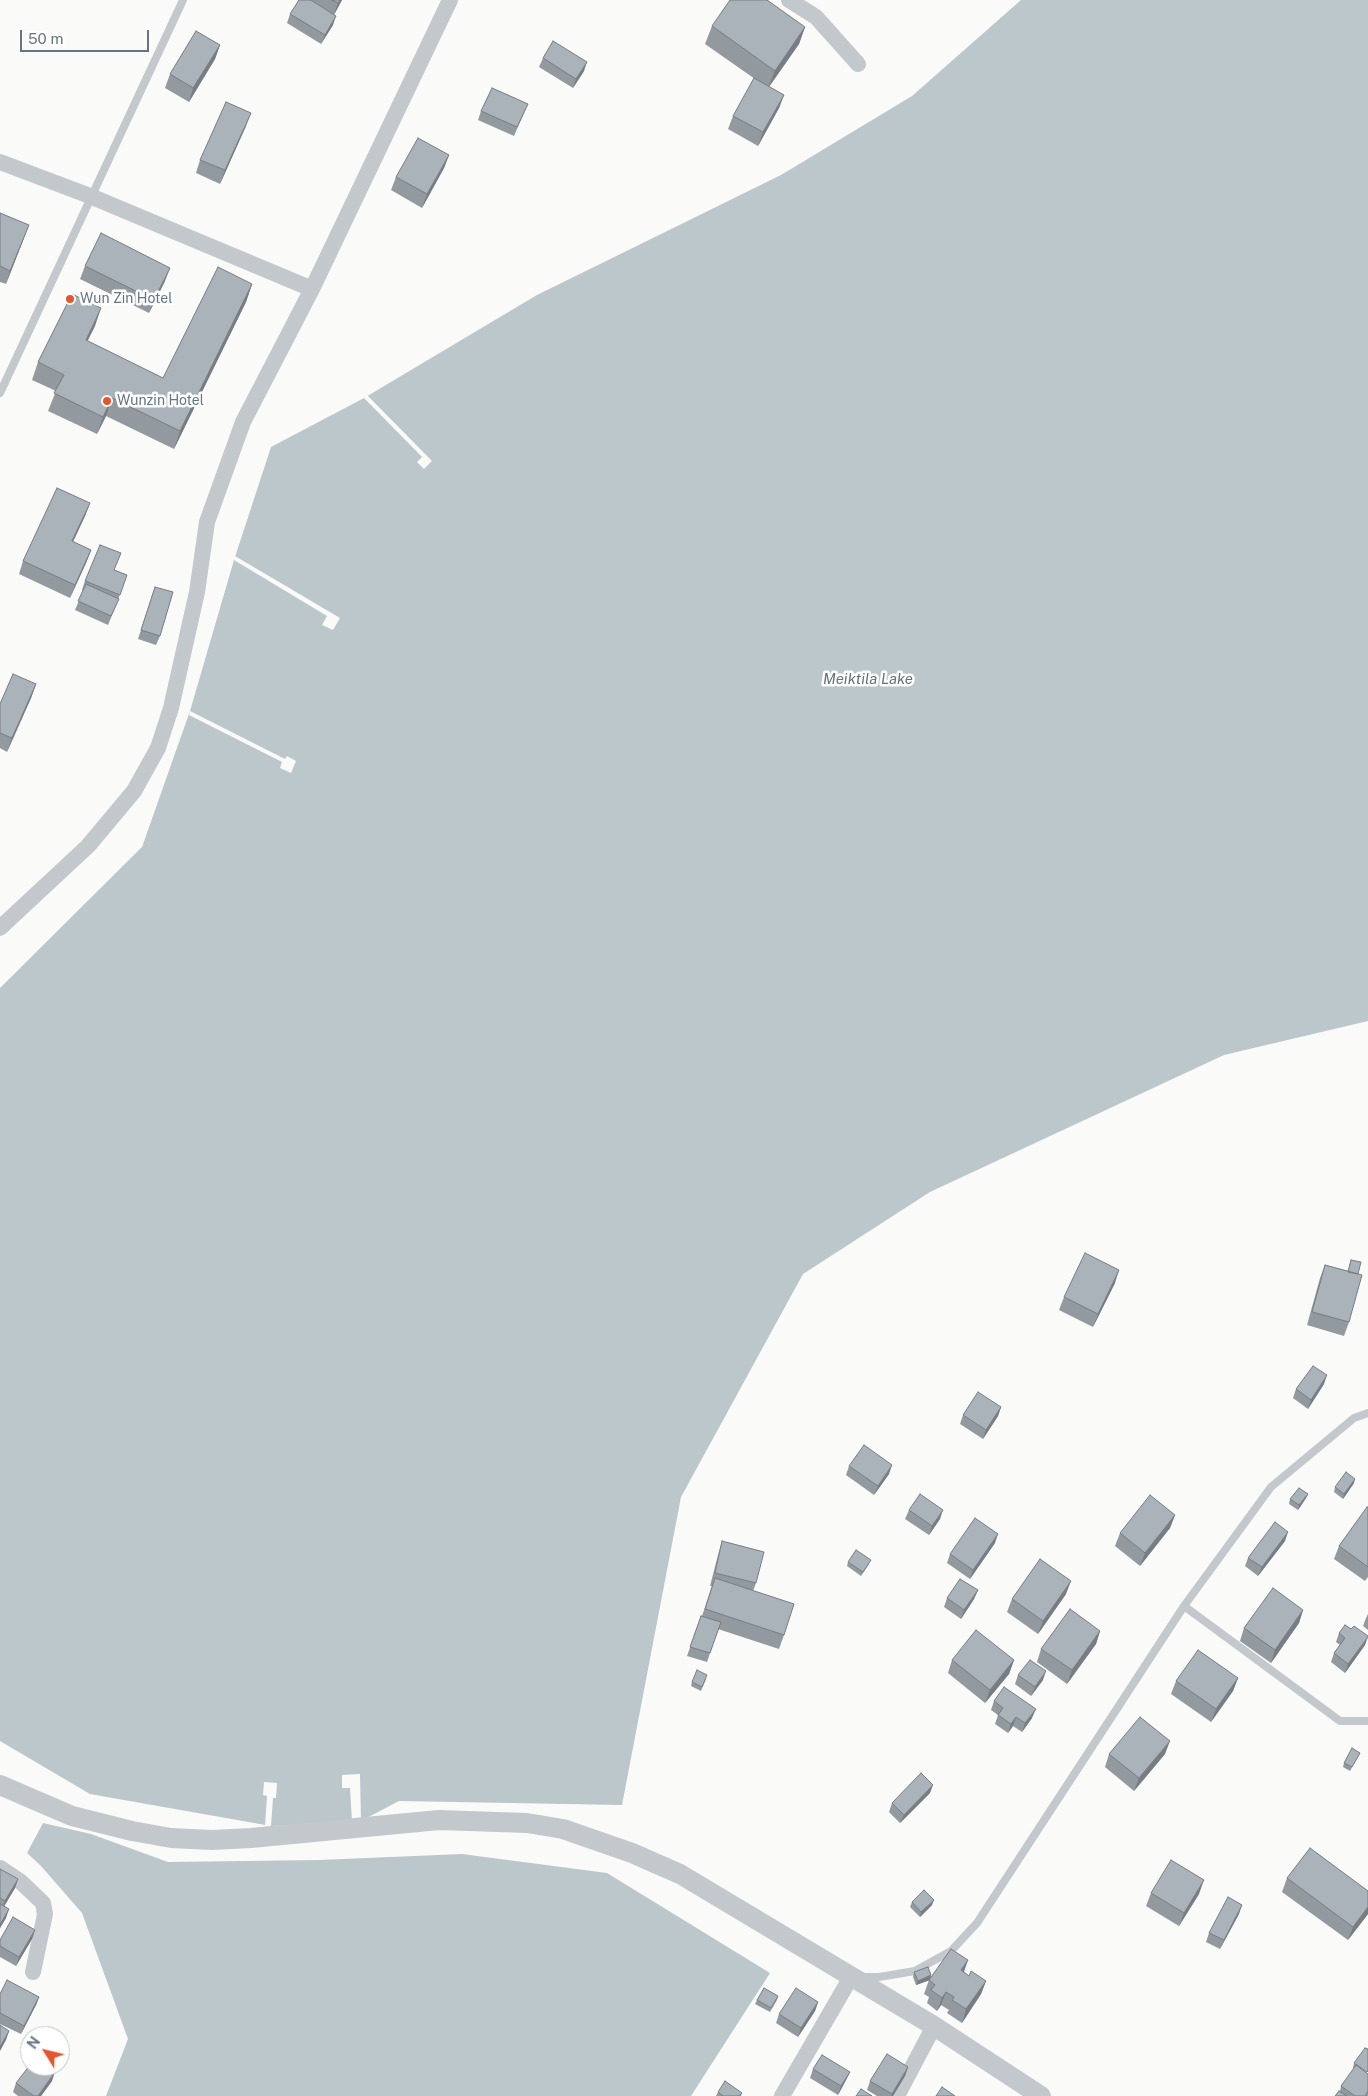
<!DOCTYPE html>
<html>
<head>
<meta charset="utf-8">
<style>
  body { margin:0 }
  #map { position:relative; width:1368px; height:2096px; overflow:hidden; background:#fafaf8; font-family:"Public Sans",sans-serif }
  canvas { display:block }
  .north { position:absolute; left:20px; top:2026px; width:50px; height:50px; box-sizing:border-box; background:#fff; border:1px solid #c1c8cd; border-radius:50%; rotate:306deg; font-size:14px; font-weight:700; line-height:20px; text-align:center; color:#657683 }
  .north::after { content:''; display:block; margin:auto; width:18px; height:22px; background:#e4572e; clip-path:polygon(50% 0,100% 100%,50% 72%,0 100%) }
  .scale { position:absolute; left:20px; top:30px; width:129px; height:22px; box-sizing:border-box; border:2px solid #657683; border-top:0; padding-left:6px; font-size:15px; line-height:18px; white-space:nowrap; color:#657683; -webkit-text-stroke:4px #fff; paint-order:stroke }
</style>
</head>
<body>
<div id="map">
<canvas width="1368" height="2096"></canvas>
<div class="north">N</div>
<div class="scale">50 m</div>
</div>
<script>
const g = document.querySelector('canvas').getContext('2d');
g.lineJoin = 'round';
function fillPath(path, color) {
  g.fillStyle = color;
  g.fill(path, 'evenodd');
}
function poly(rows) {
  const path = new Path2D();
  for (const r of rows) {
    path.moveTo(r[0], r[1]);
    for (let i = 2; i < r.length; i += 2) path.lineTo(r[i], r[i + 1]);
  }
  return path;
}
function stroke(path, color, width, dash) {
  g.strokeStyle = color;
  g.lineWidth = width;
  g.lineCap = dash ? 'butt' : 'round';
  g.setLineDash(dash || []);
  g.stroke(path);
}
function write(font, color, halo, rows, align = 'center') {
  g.font = font + ' "Public Sans",sans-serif';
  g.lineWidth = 5;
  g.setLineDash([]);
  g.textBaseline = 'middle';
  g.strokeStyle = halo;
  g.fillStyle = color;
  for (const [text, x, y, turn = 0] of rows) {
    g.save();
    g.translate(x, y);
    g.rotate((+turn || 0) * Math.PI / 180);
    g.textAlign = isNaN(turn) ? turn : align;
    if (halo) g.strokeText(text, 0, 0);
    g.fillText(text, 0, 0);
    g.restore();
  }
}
const water = poly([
  [1021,0,1368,0,1368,1021,1224,1055,930,1192,803,1274,681,1497,622,1805,399,1801,361,1821,271,1826,90,1794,0,1741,0,988,142,847,190,711,234,560,271,447,364,398,537,295,781,175,912,96],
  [43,1823,91,1834,168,1862,319,1860,462,1854,607,1873,770,1973,691,2096,106,2096,128,2039,82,1913,41,1866,27,1853]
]);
const pier = poly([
  [367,395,432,461,424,469,417,462,422,457,364,398],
  [235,556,340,618,333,630,322,625,327,616,234,560],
  [190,711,285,759,287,756,296,761,291,773,280,768,282,762,189,715],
  [360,1774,361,1821,352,1821,350,1788,342,1788,342,1775],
  [264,1782,277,1783,276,1798,273,1798,271,1826,265,1826,267,1796,263,1795]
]);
const service = poly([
  [0,393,183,0],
  [1184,1606,1340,1721,1368,1721],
  [863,1977,879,1977,915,1971,951,1951,977,1923,1184,1606,1271,1487,1354,1418,1368,1413]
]);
const minor = poly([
  [789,0,816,17,858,64],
  [0,162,90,196,312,289,450,0],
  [0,928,88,846,134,791,158,748,171,708,197,592,207,522,243,422,312,289],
  [0,1868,21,1882,43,1903,45,1914,33,1972],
  [782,2096,851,1977],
  [897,2096,934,2026]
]);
const tertiary = poly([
  [0,1785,72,1816,132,1831,171,1838,212,1840,251,1838,439,1820,527,1823,563,1829,632,1853,680,1874,934,2026,1041,2096]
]);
const wall = poly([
  [299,0,342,0,334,14,333,25,321,44,287,23,290,14],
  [712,26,805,27,799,44,769,87,784,95,779,108,758,146,728,129,733,116,755,79,705,44],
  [220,45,215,59,189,102,165,88,170,74],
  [543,58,584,71,573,88,539,67],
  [528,104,514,136,478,120,481,111],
  [246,126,220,184,196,173,200,160],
  [449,155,444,168,422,208,391,190,396,177],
  [0,213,24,238,6,284,0,282],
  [85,266,165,281,149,313,80,279],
  [252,284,246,302,174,449,106,416,97,434,48,411,56,391,32,380,38,362,95,326,87,341,163,378],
  [90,503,85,516,73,542,91,550,86,563,70,598,19,574,23,561],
  [114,570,127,575,115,608,108,625,75,610,83,591,82,590,85,581],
  [155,587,160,636,156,645,138,639],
  [36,684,31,698,7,752,0,748,0,704],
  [1351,1260,1358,1274,1349,1322,1344,1336,1307,1325,1320,1278,1325,1265,1348,1271],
  [1115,1283,1093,1327,1059,1310,1064,1297],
  [1324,1384,1308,1409,1293,1398,1296,1389],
  [1001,1407,998,1416,983,1439,960,1424,963,1415],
  [849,1466,889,1474,874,1495,846,1475],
  [1354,1483,1343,1499,1334,1492,1335,1487],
  [1308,1494,1306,1498,1298,1510,1289,1504,1290,1499],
  [1368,1507,1368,1577,1365,1581,1334,1559,1339,1546],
  [909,1510,940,1519,929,1535,905,1519],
  [1175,1515,1170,1528,1140,1566,1115,1546,1120,1533],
  [722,1541,756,1583,753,1591,784,1635,779,1649,718,1629,707,1662,687,1656,701,1616,702,1616,712,1586,710,1586,718,1555],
  [1285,1541,1258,1576,1245,1566,1248,1558],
  [995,1543,970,1579,947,1563,950,1554],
  [848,1562,869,1564,861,1576,847,1566],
  [978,1590,974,1599,961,1619,944,1607,947,1598],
  [1066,1594,1038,1634,1007,1612,1012,1599],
  [1303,1610,1299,1623,1271,1663,1240,1641,1244,1628],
  [1368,1614,1368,1630,1363,1626,1366,1618],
  [1351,1629,1365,1645,1345,1673,1331,1662,1334,1653,1340,1645,1336,1642,1339,1633],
  [1100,1631,1096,1644,1067,1684,1037,1662,1041,1649],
  [952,1660,1014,1660,1009,1674,985,1703,948,1673],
  [1018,1675,1043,1680,1031,1696,1015,1684],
  [1238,1678,1233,1691,1211,1722,1171,1694,1176,1681],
  [706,1679,701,1691,691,1686,692,1682],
  [994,1701,1032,1718,1022,1732,1013,1726,1008,1733,995,1724,998,1715,991,1710],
  [1360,1753,1350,1771,1343,1767,1344,1763],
  [1109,1754,1165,1754,1134,1791,1105,1767],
  [930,1793,900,1823,889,1812,892,1803],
  [0,1869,18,1879,15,1888,4,1906,6,1918,0,1928],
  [1287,1878,1368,1891,1368,1914,1348,1940,1282,1892],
  [1151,1893,1199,1894,1179,1926,1146,1906],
  [912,1902,932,1905,920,1917,910,1907],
  [1239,1914,1220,1949,1206,1942,1209,1933],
  [35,1930,32,1939,16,1966,0,1957,0,1940],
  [968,1960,964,1972,969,1976,986,1981,981,1994,962,2023,947,2013,949,2010,941,2005,937,2011,927,2003,929,1997,924,1994,929,1980],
  [914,1972,931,1975,930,1980,916,1985,913,1977],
  [0,1994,39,1997,36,2005,21,2034,0,2024],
  [778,1996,777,2000,770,2012,755,2004,757,2000],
  [818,2002,815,2011,798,2037,776,2023,779,2014],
  [1354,2063,1368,2074,1368,2096,1335,2096,1340,2091,1341,2086,1354,2069,1353,2068],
  [908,2067,905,2076,893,2096,877,2096,867,2090,870,2081],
  [813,2069,850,2072,846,2080,838,2095,810,2078],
  [52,2081,41,2096,18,2096,13,2092,16,2083],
  [718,2092,742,2093,741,2096,716,2096]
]);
const shadedWall = poly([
  [340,0,342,0,333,17,338,3],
  [336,16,333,25,321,44,325,35],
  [805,27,799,44,768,88,775,71],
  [220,45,215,59,189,102,193,88],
  [587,62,584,71,573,88,576,79],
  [784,95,779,108,758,146,763,132],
  [251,113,246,126,220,184,225,170],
  [449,155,444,168,422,208,427,194],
  [29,225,24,238,6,284,10,271],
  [170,268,165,281,149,313,154,300],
  [252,284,246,302,174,449,180,431],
  [101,308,95,326,79,358,86,340],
  [112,398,106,416,97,434,103,417],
  [90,503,85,516,67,554,72,541],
  [91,550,86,563,70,598,75,585],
  [36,684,31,698,7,752,12,738],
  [1119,1270,1115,1283,1093,1327,1098,1314],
  [1327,1375,1324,1384,1308,1409,1311,1400],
  [1001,1407,998,1416,983,1439,986,1430],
  [892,1465,889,1474,874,1495,878,1486],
  [1355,1479,1354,1483,1343,1499,1344,1494],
  [1308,1494,1306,1498,1298,1510,1299,1505],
  [943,1510,940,1519,929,1535,932,1526],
  [1175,1515,1170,1528,1140,1566,1145,1553],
  [1288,1532,1285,1541,1258,1576,1262,1567],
  [998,1534,995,1543,970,1579,973,1570],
  [1071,1581,1066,1594,1038,1634,1043,1621],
  [978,1590,974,1599,961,1619,964,1610],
  [1303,1610,1299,1623,1271,1663,1275,1650],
  [1100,1631,1096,1644,1067,1684,1072,1670],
  [1368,1637,1365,1645,1345,1673,1348,1664],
  [1014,1660,1009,1674,985,1703,990,1690],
  [1046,1671,1043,1680,1031,1696,1035,1687],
  [1238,1678,1233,1691,1211,1722,1216,1709],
  [1036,1709,1032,1718,1022,1732,1025,1723],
  [1016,1717,1013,1726,1008,1733,1011,1724],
  [1170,1741,1165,1754,1134,1791,1139,1778],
  [933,1785,930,1793,900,1823,904,1815],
  [18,1879,15,1888,2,1910,5,1901],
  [1204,1880,1199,1894,1179,1926,1184,1913],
  [934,1900,932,1905,920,1917,921,1912],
  [1242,1905,1239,1914,1220,1949,1224,1940],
  [1368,1907,1368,1914,1348,1940,1353,1927],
  [9,1909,6,1918,0,1928,0,1925],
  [35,1930,32,1939,16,1966,19,1957],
  [968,1960,963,1973,961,1970],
  [931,1975,930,1980,916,1985,918,1981],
  [986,1981,981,1994,962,2023,966,2009],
  [946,1992,941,2005,937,2011,942,1998],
  [39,1997,36,2005,21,2034,24,2026],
  [818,2002,815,2011,798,2037,801,2028],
  [9,2031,6,2040,0,2051,0,2047],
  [908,2067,905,2076,893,2096,891,2096],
  [55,2072,52,2081,41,2096,38,2096],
  [850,2072,846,2080,838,2095,841,2086]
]);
const building = poly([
  [299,0,311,0,336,16,325,35,290,14,299,0],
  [332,0,340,0,338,3,332,0],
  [730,0,767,0,805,27,775,71,712,26,730,0],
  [196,31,220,45,193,88,170,74,196,31],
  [553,41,587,62,576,79,543,58,553,41],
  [754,78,784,95,763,132,733,116,754,78],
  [492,88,528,104,517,127,481,111,492,88],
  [226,102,251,113,225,170,200,160,226,102],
  [418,138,449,155,427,194,396,177,418,138],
  [0,213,29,225,10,271,0,266,0,213],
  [101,233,170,268,154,300,85,266,101,233],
  [218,267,252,284,180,431,112,398,103,417,54,393,64,375,38,362,72,294,101,308,86,340,163,378,218,267],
  [57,488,90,503,72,541,91,550,75,585,23,561,57,488],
  [100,545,121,553,114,570,127,575,120,595,85,581,100,545],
  [86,584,119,599,111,616,78,601,86,584],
  [155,587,173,592,160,636,141,630,155,587],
  [13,674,36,684,12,738,0,733,0,704,13,674],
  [1085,1253,1119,1270,1098,1314,1064,1297,1085,1253],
  [1351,1260,1361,1262,1358,1274,1348,1272,1351,1260],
  [1325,1265,1362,1275,1349,1322,1312,1312,1325,1265],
  [1313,1366,1327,1375,1311,1400,1296,1389,1313,1366],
  [978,1392,1001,1407,986,1430,963,1415,978,1392],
  [864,1445,892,1465,878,1486,849,1466,864,1445],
  [1346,1472,1355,1479,1344,1494,1335,1487,1346,1472],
  [1299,1488,1308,1494,1299,1505,1290,1499,1299,1488],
  [920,1494,943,1510,932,1526,909,1510,920,1494],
  [1150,1495,1175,1515,1145,1553,1120,1533,1150,1495],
  [1367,1507,1368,1507,1368,1567,1339,1546,1367,1507],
  [975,1518,998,1534,973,1570,950,1554,975,1518],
  [1275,1522,1288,1532,1262,1567,1248,1558,1275,1522],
  [722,1541,764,1552,756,1583,715,1573,722,1541],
  [856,1550,871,1560,863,1572,848,1562,856,1550],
  [1040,1559,1071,1581,1043,1621,1012,1599,1040,1559],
  [715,1578,794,1604,784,1635,705,1609,715,1578],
  [960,1579,978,1590,964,1610,947,1598,960,1579],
  [1273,1588,1303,1610,1275,1650,1244,1628,1273,1588],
  [1070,1609,1100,1631,1072,1670,1041,1649,1070,1609],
  [701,1616,721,1622,710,1653,690,1647,701,1616],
  [1345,1625,1351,1629,1354,1626,1368,1636,1368,1637,1348,1664,1334,1653,1345,1638,1339,1633,1345,1625],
  [976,1630,1014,1660,990,1690,952,1660,976,1630],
  [1198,1650,1238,1678,1216,1709,1176,1681,1198,1650],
  [1030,1660,1046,1671,1035,1687,1018,1675,1030,1660],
  [697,1670,707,1675,702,1687,692,1682,697,1670],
  [1004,1687,1036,1709,1025,1723,1016,1717,1011,1724,998,1715,1003,1708,994,1701,1004,1687],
  [1140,1717,1170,1741,1139,1778,1109,1754,1140,1717],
  [1352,1748,1360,1753,1352,1767,1344,1763,1352,1748],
  [921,1773,933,1785,904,1815,892,1803,921,1773],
  [1310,1848,1368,1891,1368,1907,1353,1927,1287,1878,1310,1848],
  [1171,1860,1204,1880,1184,1913,1151,1893,1171,1860],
  [0,1869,18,1879,5,1901,0,1898,0,1869],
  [924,1890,934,1900,921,1912,912,1902,924,1890],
  [1228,1897,1242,1905,1224,1940,1209,1933,1228,1897],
  [0,1904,9,1909,0,1925,0,1904],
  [13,1917,35,1930,19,1957,0,1946,0,1940,13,1917],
  [951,1949,968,1960,961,1970,969,1976,971,1971,986,1981,966,2009,952,2000,954,1997,946,1992,942,1998,931,1990,935,1985,929,1980,951,1949],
  [928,1967,931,1975,918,1981,914,1972,928,1967],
  [7,1980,39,1997,24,2026,0,2013,0,1994,7,1980],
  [764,1988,778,1996,771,2008,757,2000,764,1988],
  [796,1988,818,2002,801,2028,779,2014,796,1988],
  [0,2025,9,2031,0,2047,0,2025],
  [1365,2048,1368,2049,1368,2071,1367,2072,1354,2063,1365,2048],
  [887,2054,908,2067,892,2094,870,2081,887,2054],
  [822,2055,850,2072,841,2086,813,2069,822,2055],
  [30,2065,30,2066,47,2066,55,2072,38,2096,34,2096,16,2083,30,2065],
  [1356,2065,1368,2074,1368,2091,1365,2096,1355,2096,1341,2086,1356,2065],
  [725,2081,742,2093,739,2096,723,2096,718,2092,725,2081],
  [942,2087,955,2096,936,2096,942,2087],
  [861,2089,872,2096,856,2096,861,2089],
  [1339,2091,1347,2096,1335,2096,1339,2091]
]);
const markers = [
  [70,299,5,"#e4572e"],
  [107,401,5,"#e4572e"]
];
const poiNames = [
  ["Wun Zin Hotel",80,299],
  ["Wunzin Hotel",117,401]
];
const waterNames = [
  ["Meiktila Lake",868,679]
];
fillPath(water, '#bbc7cb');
fillPath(pier, '#fafaf8');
stroke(service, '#c3c8cc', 8);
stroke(minor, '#c3c8cc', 16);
stroke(tertiary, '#c3c8cc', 20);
fillPath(wall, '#929a9f');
fillPath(shadedWall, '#777d82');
fillPath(building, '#aab3b9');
stroke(building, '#777d82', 1);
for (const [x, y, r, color] of markers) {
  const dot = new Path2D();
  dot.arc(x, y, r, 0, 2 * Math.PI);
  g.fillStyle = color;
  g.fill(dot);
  stroke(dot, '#fff', 2);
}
write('14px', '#657683', '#fff', poiNames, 'left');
write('italic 15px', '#60757c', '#fff', waterNames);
</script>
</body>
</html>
